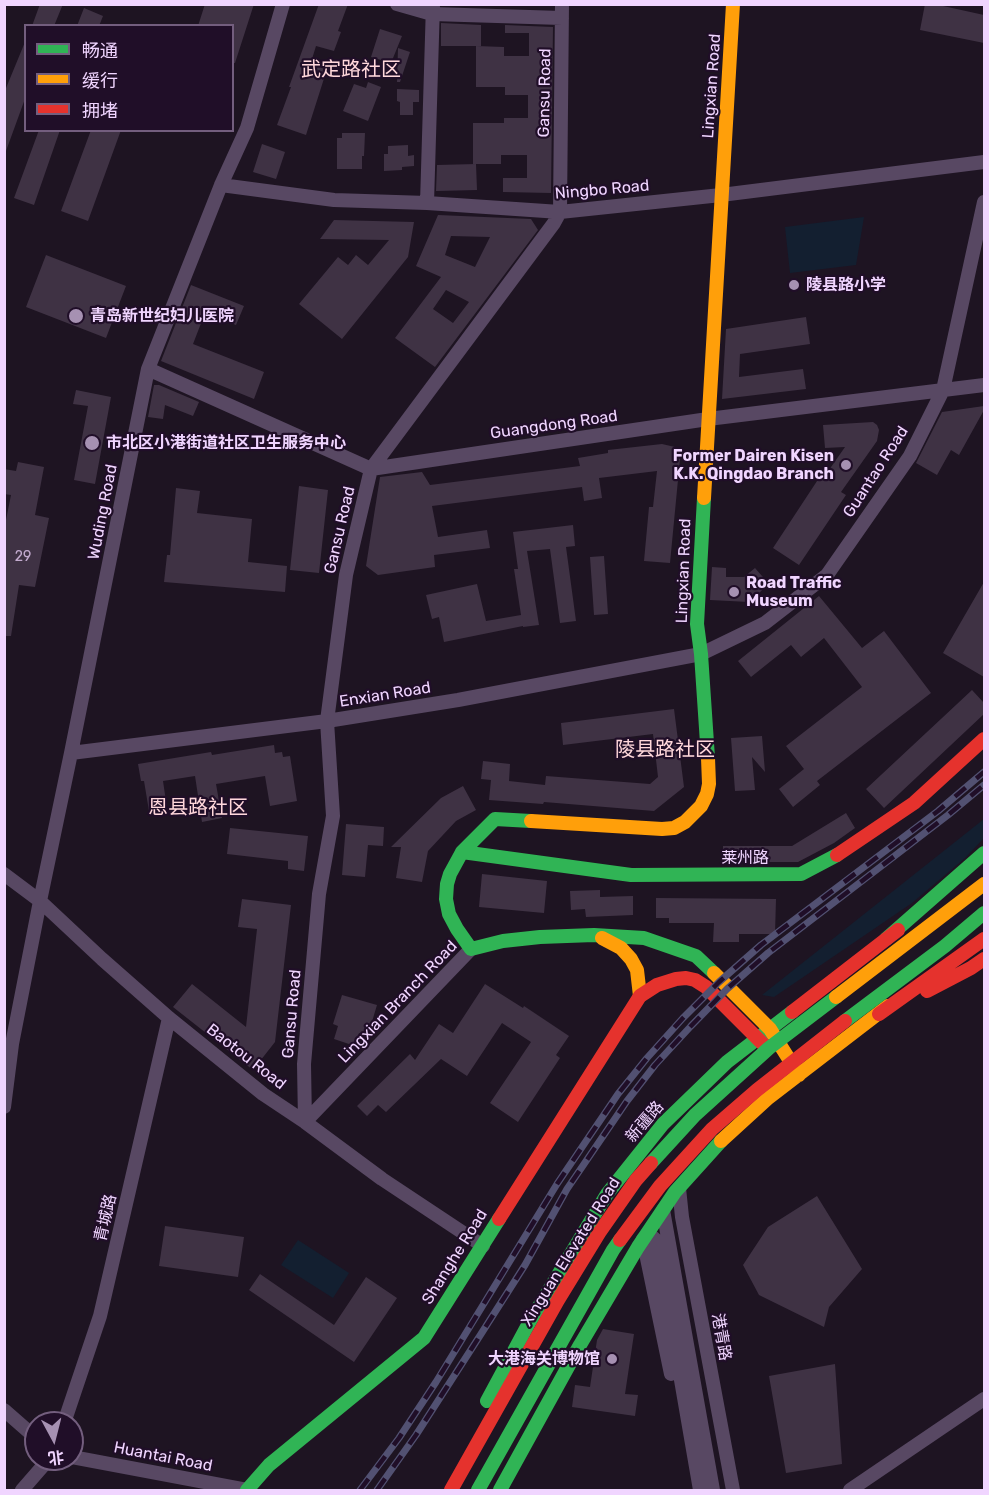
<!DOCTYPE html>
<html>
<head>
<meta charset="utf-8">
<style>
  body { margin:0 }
  #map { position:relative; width:989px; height:1495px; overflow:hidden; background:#1e1422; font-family:Rubik,"Noto Sans SC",sans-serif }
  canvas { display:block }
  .frame { position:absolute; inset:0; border:6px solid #f0d5ff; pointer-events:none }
  .legend { position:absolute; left:24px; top:24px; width:210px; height:108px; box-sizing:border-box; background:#200e28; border:2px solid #735e7e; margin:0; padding:8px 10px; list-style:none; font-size:18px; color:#f0d5ff }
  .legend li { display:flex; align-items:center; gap:12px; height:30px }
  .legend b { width:30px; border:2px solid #735e7e }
  .north { position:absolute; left:24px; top:1411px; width:60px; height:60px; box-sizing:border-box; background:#200e28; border:2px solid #735e7e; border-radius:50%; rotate:173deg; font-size:16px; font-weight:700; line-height:24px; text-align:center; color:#f0d5ff }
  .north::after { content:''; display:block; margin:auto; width:21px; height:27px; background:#a691b2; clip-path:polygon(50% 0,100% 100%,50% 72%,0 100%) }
</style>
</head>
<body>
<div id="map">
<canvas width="989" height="1495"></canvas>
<div class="frame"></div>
<ul class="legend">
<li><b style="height:8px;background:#30b455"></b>畅通</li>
<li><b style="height:8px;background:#ff9f0a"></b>缓行</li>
<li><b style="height:8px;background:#e5322d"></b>拥堵</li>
</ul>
<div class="north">北</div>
</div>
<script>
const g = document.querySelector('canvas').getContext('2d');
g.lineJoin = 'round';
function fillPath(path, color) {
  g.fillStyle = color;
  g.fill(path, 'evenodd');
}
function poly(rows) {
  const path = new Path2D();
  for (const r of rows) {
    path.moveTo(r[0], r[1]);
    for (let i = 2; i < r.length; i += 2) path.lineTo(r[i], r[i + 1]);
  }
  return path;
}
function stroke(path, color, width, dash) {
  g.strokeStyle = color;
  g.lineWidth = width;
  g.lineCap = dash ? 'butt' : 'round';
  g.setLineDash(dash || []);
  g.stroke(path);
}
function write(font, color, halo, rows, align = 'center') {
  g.font = font + ' Rubik,"Noto Sans SC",sans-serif';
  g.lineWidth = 4.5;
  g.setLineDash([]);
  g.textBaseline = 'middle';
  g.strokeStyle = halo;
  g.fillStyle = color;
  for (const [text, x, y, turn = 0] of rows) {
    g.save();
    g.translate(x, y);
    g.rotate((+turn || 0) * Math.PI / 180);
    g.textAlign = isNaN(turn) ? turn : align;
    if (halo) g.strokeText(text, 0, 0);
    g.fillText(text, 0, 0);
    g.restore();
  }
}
const green = poly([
  [864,217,856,265,790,273,785,227],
  [984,819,984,838,965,858,912,903,774,997,762,995],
  [298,1240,349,1273,333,1298,281,1265]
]);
const building = poly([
  [40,4,63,4,54,26,32,26],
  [205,4,254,4,235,63,232,63,232,26,198,26],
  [319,4,348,4,338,31,341,32,334,51,316,46,312,59,328,66,306,135,277,125,291,87,289,87],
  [925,4,934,4,984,15,984,43,920,30],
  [84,8,103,16,99,26,77,26],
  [441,23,481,25,481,46,441,46],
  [505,25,553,27,551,193,503,192,503,178,527,178,527,155,501,155,501,164,473,164,473,123,504,123,504,118,528,118,528,95,505,95,505,87,476,87,476,46,504,47,504,56,529,56,529,33,505,33],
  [380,29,402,36,391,63,371,57],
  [25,42,26,96,6,151,4,150,4,93],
  [398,48,410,52,400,82,397,82],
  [368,82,381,87,368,121,343,111,354,84,366,88],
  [397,89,419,90,419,102,413,102,413,115,400,115,400,102,397,101],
  [39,130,60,130,34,205,14,198],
  [91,130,121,130,88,221,61,211],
  [342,133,365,133,364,156,362,156,362,169,337,169,337,138,342,138],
  [262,144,285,152,276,179,253,172],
  [408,145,408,156,414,155,414,166,402,167,402,170,384,171,384,154,388,154,388,146],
  [476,164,477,190,436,191,437,165],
  [438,215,531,219,538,230,435,367,395,338,441,277,416,266],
  [451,236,490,237,475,267,445,255],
  [446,290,469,302,453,323,433,309],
  [334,220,414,222,408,257,342,339,299,304,338,257,348,265,356,255,368,265,389,240,320,239],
  [46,255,126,286,106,338,26,307],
  [191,285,244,306,236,325,205,313,193,344,264,372,254,399,161,361],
  [806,317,810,344,740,354,739,377,803,369,806,389,722,399,726,329],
  [154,385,159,385,199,402,193,416,165,405,163,419,148,417],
  [76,390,111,397,95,484,74,480,88,406,73,404],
  [984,406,984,410,959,455,951,450,937,475,916,463,942,412],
  [873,422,877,425,879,430,877,441,841,492,846,495,799,565,773,548,819,478,822,480,845,447,825,448,823,425],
  [662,444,675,447,680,459,670,563,644,561,649,507,653,507,657,471,599,478,602,498,584,501,582,487,432,506,438,537,487,530,490,548,434,555,435,567,378,575,366,566,380,477,422,472,430,485,580,466,578,458,608,453,608,450],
  [18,462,44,467,35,515,49,518,35,587,19,585,11,636,4,636,4,530,11,495,4,494,4,469,16,471],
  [299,486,328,490,319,573,290,570],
  [176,488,200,491,197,513,252,519,248,562,287,566,285,592,164,582,167,555,170,555],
  [573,525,575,546,566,547,576,621,560,623,550,549,527,551,539,625,523,627,523,626,444,642,439,617,432,619,426,595,477,584,486,621,521,615,514,569,518,569,513,532],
  [604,556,608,614,594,615,590,557],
  [712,567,726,568,726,577,744,577,755,568,769,584,749,602,710,600],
  [984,582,984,677,943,653],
  [819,596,862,648,884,631,931,693,817,781,820,785,793,807,779,789,804,769,786,746,862,687,824,638,801,657,791,645,751,677,738,661],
  [972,690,984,703,984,714,884,808,866,789],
  [674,709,684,787,654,811,544,802,543,804,489,800,491,780,481,779,483,761,510,764,509,781,545,785,546,776,650,784,658,777,653,734,563,745,561,723],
  [762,736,765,772,752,757,755,790,735,791,731,738],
  [274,745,275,753,282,752,283,757,290,756,297,801,270,806,265,776,216,784,222,818,202,822,195,776,163,781,167,808,149,811,144,781,141,781,138,764,211,752,212,755],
  [463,786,476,810,456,821,428,851,422,882,396,878,401,847,391,847,441,798],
  [846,813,855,828,834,843,798,862,723,862,723,846,792,846],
  [346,824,384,827,383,846,368,845,365,877,342,875],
  [230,828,308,836,304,871,288,869,288,861,227,854],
  [482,874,547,881,544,913,479,907],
  [600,890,600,897,633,896,633,915,586,917,585,909,571,910,570,891],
  [656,898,776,899,775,934,739,934,739,942,713,942,714,923,669,923,669,918,656,918],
  [242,899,291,905,275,1042,253,1070,173,1007,192,984,246,1027,257,929,238,927],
  [485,984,523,1008,524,1006,569,1036,556,1055,560,1058,518,1122,490,1103,531,1042,502,1023,467,1076,441,1059,386,1112,378,1105,367,1116,357,1106,410,1054,415,1060,439,1024,453,1033],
  [342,995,377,1005,368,1035,359,1033,355,1046,334,1039,338,1026,333,1024],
  [817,1196,862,1269,829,1307,824,1327,759,1295,743,1265,768,1227],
  [165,1226,244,1237,238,1277,159,1266],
  [260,1274,334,1325,366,1277,397,1298,354,1362,249,1290],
  [603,1329,634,1334,625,1394,638,1395,635,1416,572,1407,575,1385,590,1387,597,1340],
  [835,1364,842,1464,786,1473,769,1376]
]);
const street = poly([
  [397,4,432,14,562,18],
  [221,185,334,200,427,203,560,212,721,195,984,162],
  [427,203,433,4],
  [148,369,371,469,708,419,984,385],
  [71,753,327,721,458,700,701,654,765,623,827,575,910,456,943,390,984,202],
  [4,874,40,901,102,959,169,1018,263,1094,305,1122,382,1179,483,1246],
  [4,1107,12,1044,40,901,71,753,148,369,221,185,247,128,283,4],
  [305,1122,304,1064,319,894,333,816,327,721,346,575,371,469,554,223,560,212,562,4],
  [305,1122,471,949],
  [679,1188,682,1217,733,1490],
  [663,1210,713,1490],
  [648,1233,657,1241,700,1490],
  [643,1239,671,1374],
  [4,1410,36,1438],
  [64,1423,100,1316,169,1018],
  [72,1457,247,1490],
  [22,1490,49,1459],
  [850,1490,984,1399]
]);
const fast = poly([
  [704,498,697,624,701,654,708,758],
  [531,821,495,819,462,852,450,874,447,884,446,899,449,914,457,929,471,949,503,941,540,937,594,935,644,938,696,956,714,973],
  [462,852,631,875,801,874,837,855],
  [886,939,984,853],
  [487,1401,529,1323,607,1194,663,1124,727,1062,792,1012],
  [247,1490,269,1465,424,1338,499,1219],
  [500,1490,580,1345,638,1247,675,1192,721,1141]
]);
const slow = poly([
  [704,498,733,4],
  [531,821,662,829,674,828,685,822,701,806,707,794,709,784,708,758],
  [602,938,621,948,631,959,637,970,640,996],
  [714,973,770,1029,799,1075],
  [721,1141,767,1099,888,1006]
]);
const jam = poly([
  [837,855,914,803,984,739],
  [927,991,971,968,984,959],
  [792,1012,898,930],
  [879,1014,984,939],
  [499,1219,640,996,657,985,676,979,686,978,695,980,706,987,765,1046]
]);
const rail = poly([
  [360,1490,399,1438,436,1382,557,1184,618,1094,647,1058,683,1018,719,982,761,945,938,811,984,772],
  [377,1490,416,1435,481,1334,525,1265,567,1189,627,1101,655,1065,691,1026,727,989,768,953,948,815,984,785]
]);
const fastBridge = poly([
  [845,1021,945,946,984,913],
  [651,1163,695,1115,769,1048,836,997],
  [478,1490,613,1250,620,1240]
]);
const slowBridge = poly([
  [836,997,984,884]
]);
const jamBridge = poly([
  [620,1240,660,1186,712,1129,757,1090,845,1021],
  [451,1490,558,1300,599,1233,636,1180,651,1163]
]);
const markers = [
  [794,285,6,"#a691b2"],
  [76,316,8,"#a691b2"],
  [92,443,8,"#a691b2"],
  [846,465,6,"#a691b2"],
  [734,592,6,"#a691b2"],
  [612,1359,6,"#a691b2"]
];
const numberNames = [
  ["29",23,557]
];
const streetNames = [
  ["Lingxian Road",712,86,-86],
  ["Gansu Road",545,93,-89],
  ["Ningbo Road",602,190,-5],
  ["Guangdong Road",554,425,-8],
  ["Guantao Road",876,472,-57],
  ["Wuding Road",103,512,-79],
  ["Gansu Road",340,530,-77],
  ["Lingxian Road",684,571,-88],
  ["Enxian Road",385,695,-9],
  ["莱州路",745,858],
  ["Lingxian Branch Road",398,1002,-46],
  ["Gansu Road",292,1014,-85],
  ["Baotou Road",246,1057,38],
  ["新疆路",645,1122,-49],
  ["青城路",106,1218,-77],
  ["Xinguan Elevated Road",571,1252,-58],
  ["Shanghe Road",455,1257,-58],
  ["港青路",721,1337,80],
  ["Huantai Road",163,1457,11]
];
const poiNames = [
  ["陵县路小学",806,285],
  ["青岛新世纪妇儿医院",90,316],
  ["市北区小港街道社区卫生服务中心",106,443],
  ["Former Dairen Kisen",834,456,"right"],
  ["K.K. Qingdao Branch",834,474,"right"],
  ["Road Traffic",746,583],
  ["Museum",746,601],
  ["大港海关博物馆",600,1359,"right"]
];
const quarterNames = [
  ["武定路社区",351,70],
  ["陵县路社区",665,750],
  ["恩县路社区",198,808]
];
fillPath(green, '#131f30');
fillPath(building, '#3f3244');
stroke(street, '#584863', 14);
stroke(fast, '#30b455', 14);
stroke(slow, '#ff9f0a', 14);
stroke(jam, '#e5322d', 14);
stroke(rail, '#525172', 7);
stroke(rail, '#200e28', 4.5, [14]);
stroke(fastBridge, '#30b455', 14);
stroke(slowBridge, '#ff9f0a', 14);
stroke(jamBridge, '#e5322d', 14);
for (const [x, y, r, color] of markers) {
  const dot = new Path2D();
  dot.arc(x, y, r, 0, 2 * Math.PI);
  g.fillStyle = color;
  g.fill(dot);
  stroke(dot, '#200e28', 2);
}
write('14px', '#c4acd0', null, numberNames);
write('16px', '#f0d5ff', '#200e28', streetNames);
write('bold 16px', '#f0d5ff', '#200e28', poiNames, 'left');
write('20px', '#ffd7db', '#200e28', quarterNames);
</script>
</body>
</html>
